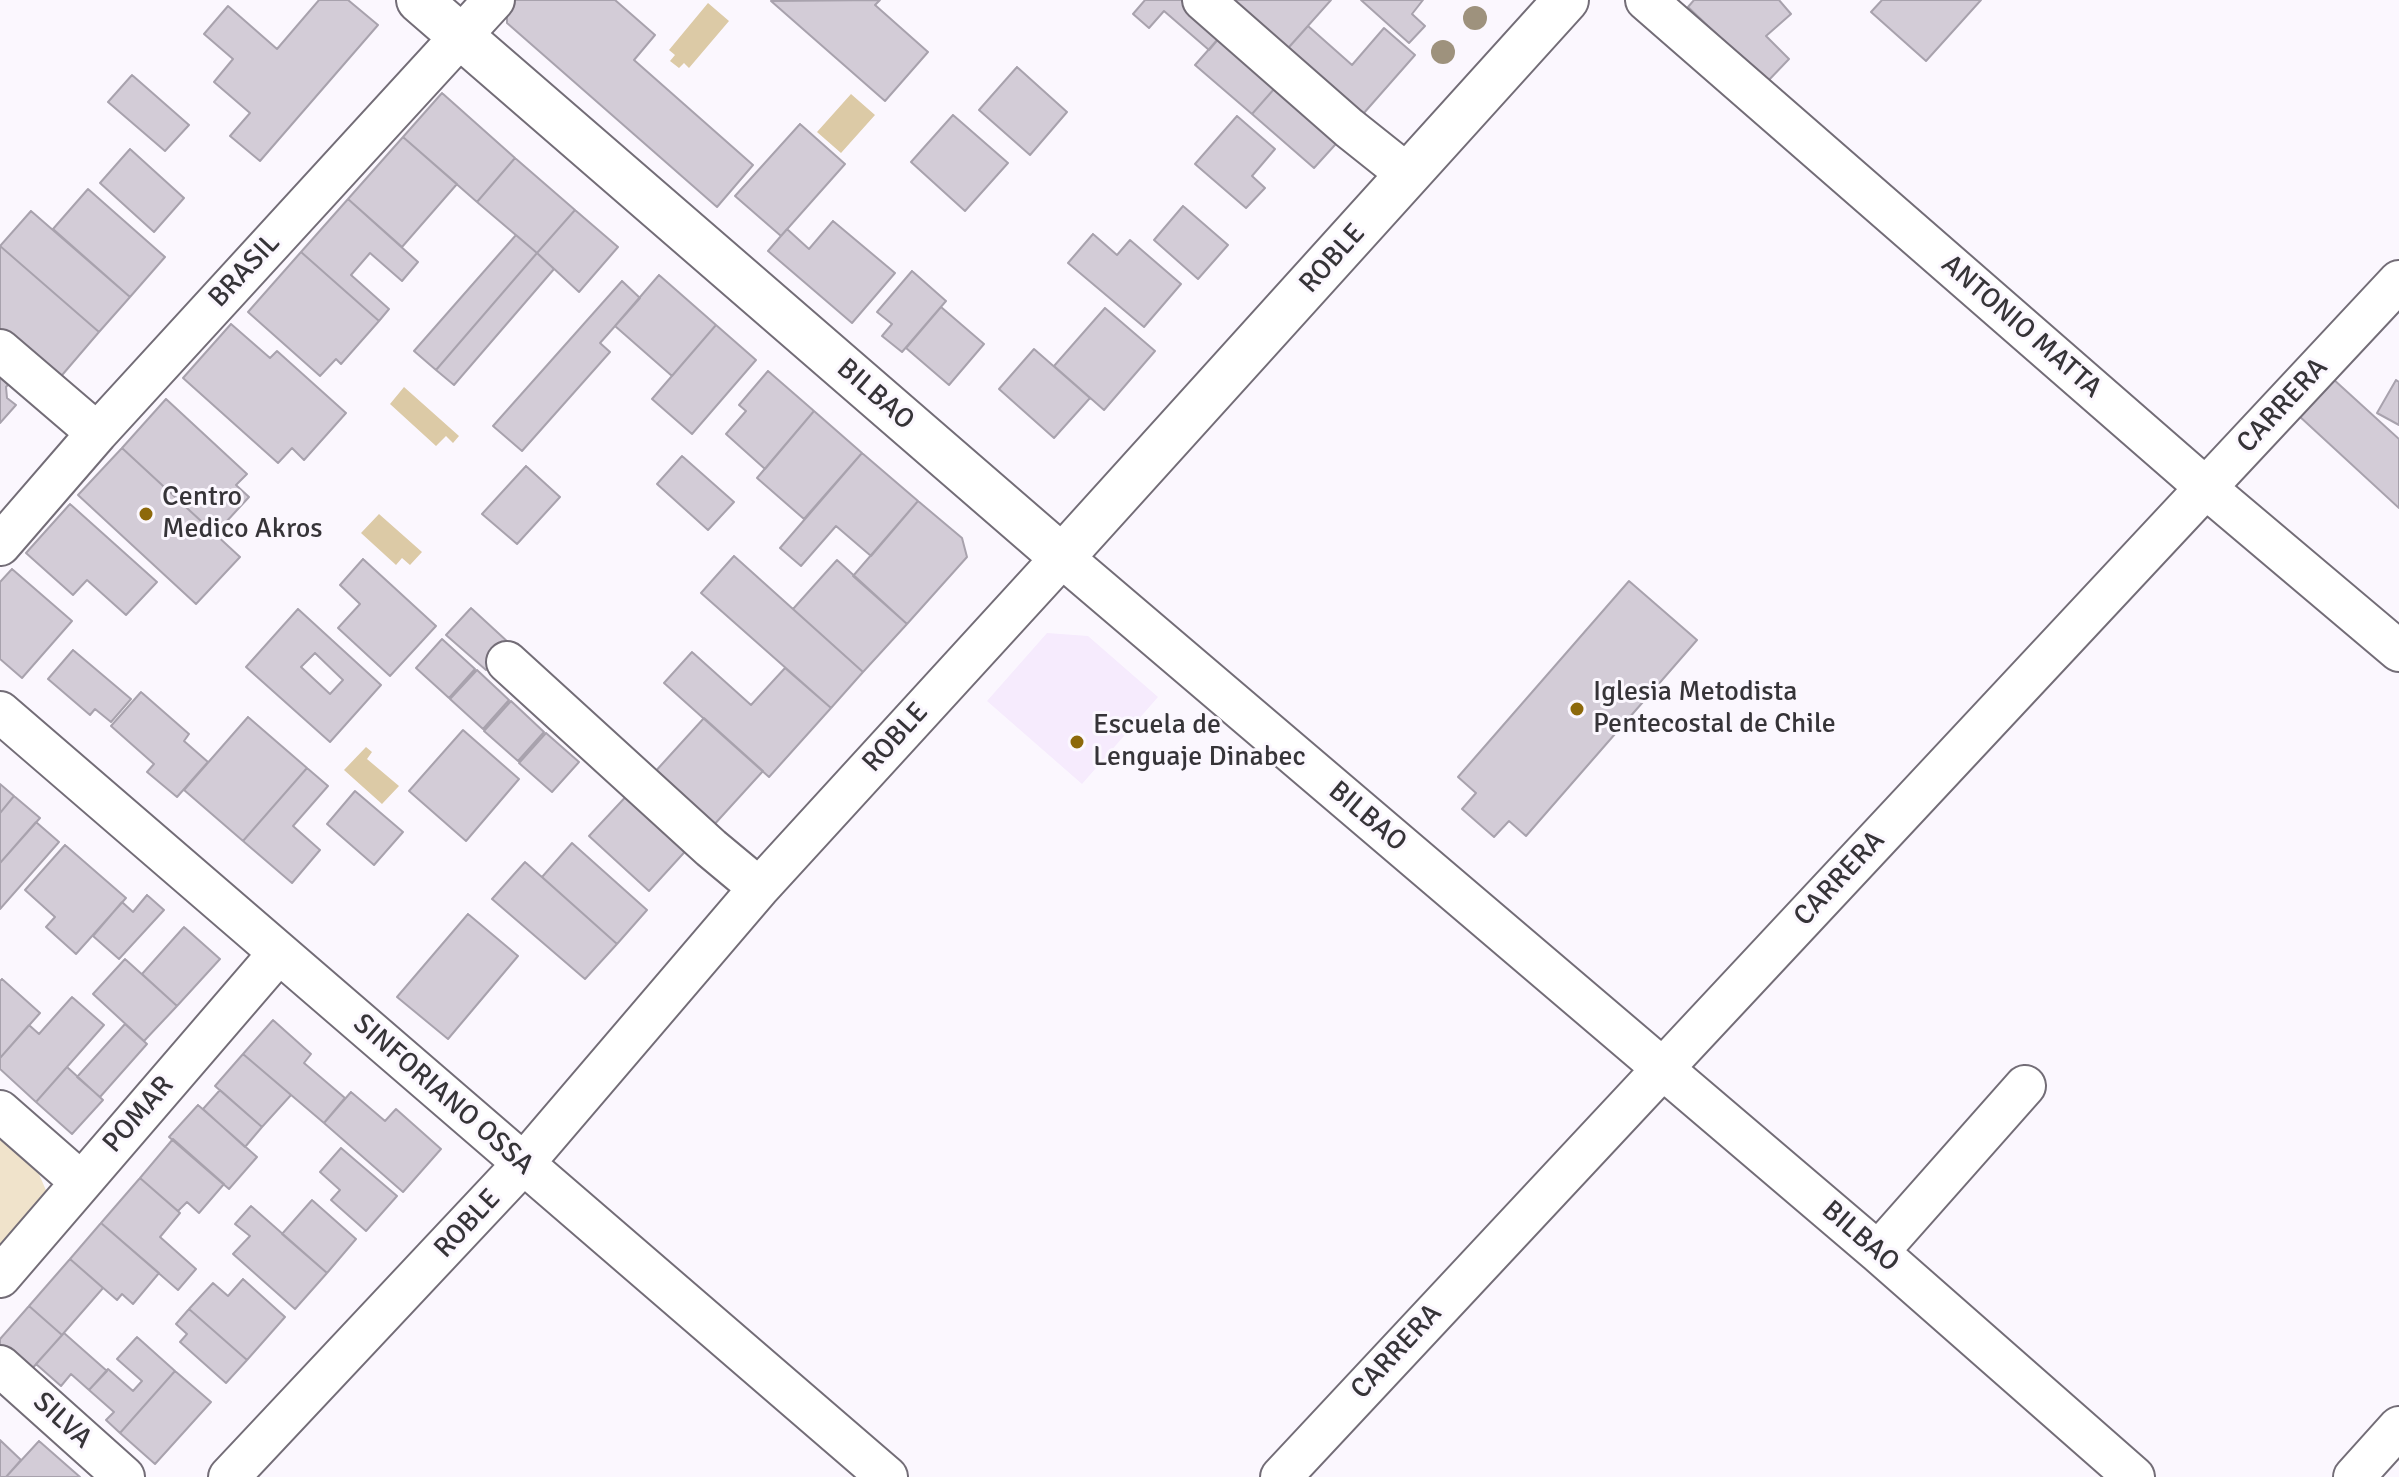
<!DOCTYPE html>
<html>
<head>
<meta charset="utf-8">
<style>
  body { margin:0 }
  canvas { display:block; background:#fbf7fe }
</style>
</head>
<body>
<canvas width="2399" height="1477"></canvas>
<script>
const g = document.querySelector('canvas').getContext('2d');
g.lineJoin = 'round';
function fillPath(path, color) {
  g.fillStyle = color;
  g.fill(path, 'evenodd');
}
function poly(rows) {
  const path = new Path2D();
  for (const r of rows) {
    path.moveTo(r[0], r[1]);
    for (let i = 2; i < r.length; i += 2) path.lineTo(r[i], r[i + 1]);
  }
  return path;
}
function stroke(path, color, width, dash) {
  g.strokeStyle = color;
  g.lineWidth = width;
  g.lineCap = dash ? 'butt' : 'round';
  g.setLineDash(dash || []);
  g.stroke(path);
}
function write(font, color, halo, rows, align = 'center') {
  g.font = font + ' Signika,sans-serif';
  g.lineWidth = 6;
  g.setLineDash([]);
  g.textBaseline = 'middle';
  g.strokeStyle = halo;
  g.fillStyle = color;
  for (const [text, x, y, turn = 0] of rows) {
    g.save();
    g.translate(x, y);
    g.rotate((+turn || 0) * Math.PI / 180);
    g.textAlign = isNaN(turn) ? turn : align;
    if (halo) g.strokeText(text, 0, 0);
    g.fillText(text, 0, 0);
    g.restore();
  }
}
const built = poly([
  [1047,633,1088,636,1158,697,1082,784,987,701]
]);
const green = poly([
  [0,1139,39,1174,48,1195,0,1248]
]);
const water = poly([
  [708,3,729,21,689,68,684,63,679,68,670,61,675,55,669,50],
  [851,94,875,115,841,153,817,132],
  [404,387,459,436,453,443,446,436,436,446,390,404],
  [379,514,422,552,410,565,402,558,396,565,361,533],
  [366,747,372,752,367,759,399,786,382,804,344,770]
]);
const building = poly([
  [319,0,348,0,378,25,260,161,230,136,250,113,214,82,233,59,204,34,228,6,277,49,319,0],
  [507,0,615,0,655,35,634,60,753,165,717,207,507,23,507,0],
  [880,0,875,5,928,52,885,101,771,1,880,0],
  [1145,0,1191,0,1226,30,1209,50,1164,11,1149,28,1133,14,1145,0],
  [1235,0,1331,0,1281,56,1227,9,1235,0],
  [1361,0,1423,0,1412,14,1425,26,1409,43,1361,0],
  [1694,0,1779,0,1791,14,1766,36,1789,59,1767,82,1688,7,1694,0],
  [1882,0,1981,0,1926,61,1871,12,1882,0],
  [1308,26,1352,65,1384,28,1415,55,1356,122,1281,56,1308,26],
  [1226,30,1282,80,1252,114,1195,65,1226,30],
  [1017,67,1067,112,1030,155,979,110,1017,67],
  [132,75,189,125,165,151,108,102,132,75],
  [1282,80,1344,135,1314,168,1252,114,1282,80],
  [442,93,515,158,477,202,403,137,442,93],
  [953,115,1008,163,965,211,911,162,953,115],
  [1237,116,1275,149,1252,176,1265,188,1246,208,1195,164,1237,116],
  [800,124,845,164,781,236,735,196,800,124],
  [403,137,457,184,402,247,348,199,403,137],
  [130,149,184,198,154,232,100,183,130,149],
  [515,158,575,210,537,253,477,202,515,158],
  [88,189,165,257,130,297,53,229,88,189],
  [348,199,418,262,402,281,370,253,351,275,389,309,379,321,301,252,348,199],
  [1183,206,1228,245,1198,279,1154,240,1183,206],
  [575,210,618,247,579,292,537,253,575,210],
  [31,211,130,297,99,332,0,246,31,211],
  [833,221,895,273,852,323,768,251,787,229,809,249,833,221],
  [1093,234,1117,255,1130,240,1181,284,1144,327,1068,263,1093,234],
  [516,235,537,253,436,370,414,351,516,235],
  [0,246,99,332,57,381,0,332,0,246],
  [301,252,379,321,341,364,336,359,320,376,248,312,301,252],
  [537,253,554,269,454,385,436,370,537,253],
  [912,271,946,301,902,352,882,336,892,324,877,312,912,271],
  [659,275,716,325,672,376,615,326,659,275],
  [622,281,640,298,600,343,610,352,522,451,493,426,622,281],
  [941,307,984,344,949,385,906,348,941,307],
  [1105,308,1155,351,1104,410,1054,366,1105,308],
  [231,324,270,358,277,351,346,413,304,460,292,448,278,463,183,378,231,324],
  [716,325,756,360,692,434,652,399,716,325],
  [1034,349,1090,398,1054,438,999,389,1034,349],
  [0,366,14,378,6,387,7,398,16,405,0,423,0,366],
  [768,371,814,411,765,469,726,434,746,411,739,405,768,371],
  [2332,378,2399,439,2399,508,2298,415,2332,378],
  [2396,380,2399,382,2399,425,2377,413,2396,380],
  [166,399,247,474,236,485,249,497,215,534,122,448,166,399],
  [814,411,862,453,804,519,757,478,814,411],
  [122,448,240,557,196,604,78,495,122,448],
  [862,453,918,501,871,556,836,526,801,566,780,548,862,453],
  [682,456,734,502,708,530,657,484,682,456],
  [526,466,560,497,517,544,482,514,526,466],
  [918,501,962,538,967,557,907,624,853,576,918,501],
  [70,504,157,582,126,615,87,580,73,595,26,553,70,504],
  [734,556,863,672,831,708,701,593,734,556],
  [363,559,436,626,390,676,338,628,360,604,340,585,363,559],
  [837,560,907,624,863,672,793,609,837,560],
  [12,569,72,621,22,678,0,659,0,582,12,569],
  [1629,581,1697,640,1526,836,1509,821,1494,837,1462,809,1476,793,1458,777,1629,581],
  [471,608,509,643,486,670,446,635,471,608],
  [298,609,381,685,330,742,246,667,298,609],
  [315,653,343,680,330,694,301,667,315,653],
  [442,639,475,669,449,698,416,668,442,639],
  [73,650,131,699,111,722,95,709,90,715,48,679,73,650],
  [692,652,751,705,785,668,831,708,769,777,664,683,692,652],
  [477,670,509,700,483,729,450,699,477,670],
  [141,692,189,734,184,741,208,762,177,797,147,772,154,764,111,726,141,692],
  [511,701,544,732,518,761,484,731,511,701],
  [248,717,307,768,243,841,184,790,248,717],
  [704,718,763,771,712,827,653,774,704,718],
  [463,730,519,779,466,841,409,791,463,730],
  [546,733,579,762,552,792,519,763,546,733],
  [307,768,328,786,293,826,320,850,292,883,243,841,307,768],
  [0,784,14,796,0,813,0,784],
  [632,790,691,845,649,891,589,836,632,790],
  [355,791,403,832,374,865,327,824,355,791],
  [14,796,40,818,0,863,0,813,14,796],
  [36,822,59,842,0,909,0,863,36,822],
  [572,843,647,910,617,944,542,877,572,843],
  [65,845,126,898,76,954,46,927,55,917,25,890,65,845],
  [525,862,617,944,585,979,492,899,525,862],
  [147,895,164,910,119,959,93,936,122,902,133,912,147,895],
  [468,914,518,956,448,1039,397,997,468,914],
  [184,927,220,959,177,1006,142,974,184,927],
  [125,959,177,1006,144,1041,93,994,125,959],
  [2,979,40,1013,0,1058,0,981,2,979],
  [72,997,104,1025,36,1102,0,1069,0,1058,29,1025,39,1034,72,997],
  [273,1020,311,1054,304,1063,345,1098,324,1123,243,1054,273,1020],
  [125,1024,147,1044,100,1097,77,1077,125,1024],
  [243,1054,291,1095,262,1127,215,1086,243,1054],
  [67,1067,103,1100,72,1134,36,1102,67,1067],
  [220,1090,262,1127,245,1147,203,1109,220,1090],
  [351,1092,385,1121,396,1109,441,1149,403,1192,324,1123,351,1092],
  [198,1105,257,1157,229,1189,169,1137,198,1105],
  [173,1139,224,1184,199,1213,187,1202,178,1211,140,1178,173,1139],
  [341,1148,397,1196,366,1231,331,1200,340,1190,320,1172,341,1148],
  [140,1178,180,1213,160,1237,196,1269,178,1290,101,1223,140,1178],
  [312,1200,356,1239,327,1273,282,1234,312,1200],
  [251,1206,327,1273,295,1309,233,1254,250,1236,235,1224,251,1206],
  [101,1223,159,1273,133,1304,122,1294,117,1300,70,1259,101,1223],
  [70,1259,103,1288,62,1335,29,1306,70,1259],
  [243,1279,285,1317,247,1360,189,1309,213,1283,228,1296,243,1279],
  [29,1306,62,1335,30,1371,0,1344,0,1339,29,1306],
  [189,1309,247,1360,226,1383,180,1342,187,1334,176,1324,189,1309],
  [64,1333,107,1371,89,1390,71,1374,61,1386,36,1364,64,1333],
  [137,1337,175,1371,120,1433,106,1420,114,1412,89,1390,108,1369,133,1391,142,1381,117,1359,137,1337],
  [175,1371,211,1402,155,1464,120,1433,175,1371],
  [0,1440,21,1460,6,1477,0,1477,0,1440],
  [39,1441,80,1477,6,1477,39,1441]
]);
const minor = poly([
  [1203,0,1349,128,1408,175],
  [1646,0,2206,488,2399,651],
  [0,350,97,433],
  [0,545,97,433,494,0],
  [507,662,711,848,759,888],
  [0,712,887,1477],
  [0,1111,81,1182],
  [1878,1252,2025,1086],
  [0,1277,278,954],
  [0,1366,124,1477],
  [229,1477,523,1164,759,888,1062,557,1878,1252,2134,1477],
  [1281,1477,2399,281],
  [2354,1477,2399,1427]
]);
const major = poly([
  [419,0,1062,557,1566,0]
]);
const trees = [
  [1475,18],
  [1443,52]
];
const markers = [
  [146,514,8,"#8d690b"],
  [1577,709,8,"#8d690b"],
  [1077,742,8,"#8d690b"]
];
const streetNames = [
  ["ROBLE",1333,259,-48],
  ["BRASIL",245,271,-47],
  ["ANTONIO MATTA",2021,327,41],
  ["BILBAO",875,395,41],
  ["CARRERA",2283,406,-47],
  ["ROBLE",896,738,-48],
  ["BILBAO",1367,817,40],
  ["CARRERA",1840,879,-47],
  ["SINFORIANO OSSA",443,1095,41],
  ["POMAR",139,1115,-49],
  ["ROBLE",468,1224,-47],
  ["BILBAO",1860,1237,41],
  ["CARRERA",1397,1352,-47],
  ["SILVA",62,1421,42]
];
const poiNames = [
  ["Centro",162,498],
  ["Medico Akros",162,530],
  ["Iglesia Metodista",1593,693],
  ["Pentecostal de Chile",1593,725],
  ["Escuela de",1093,726],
  ["Lenguaje Dinabec",1093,758]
];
fillPath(built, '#f6ebfd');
fillPath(green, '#f0e3cb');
fillPath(water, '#dccaa6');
fillPath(building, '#d3ccd7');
stroke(building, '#a8a2ad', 2);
stroke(minor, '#736d77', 44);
stroke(major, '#736d77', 48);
stroke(minor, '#fff', 40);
stroke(major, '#fff', 44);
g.fillStyle = '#9e927d';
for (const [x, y] of trees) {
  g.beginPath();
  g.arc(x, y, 12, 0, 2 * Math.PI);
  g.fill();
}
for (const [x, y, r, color] of markers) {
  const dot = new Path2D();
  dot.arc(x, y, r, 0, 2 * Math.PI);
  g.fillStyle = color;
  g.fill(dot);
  stroke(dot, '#fbf7fe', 3);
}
write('28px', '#363438', '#fbf7fe', streetNames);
write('28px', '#363438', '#fbf7fe', poiNames, 'left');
</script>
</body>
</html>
